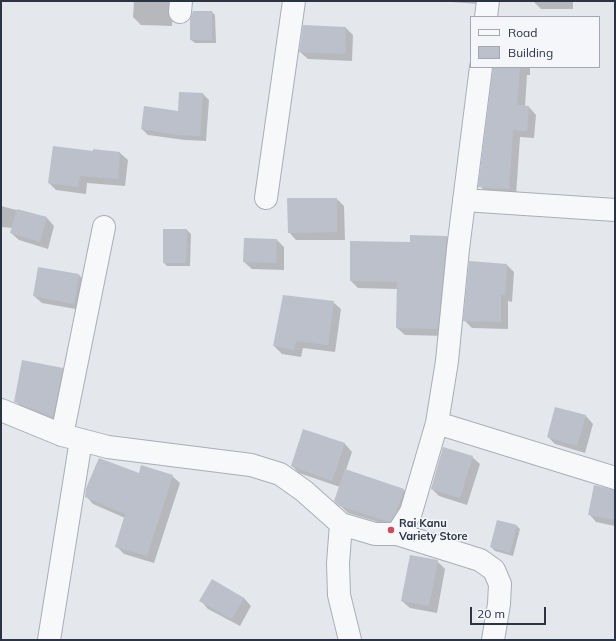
<!DOCTYPE html>
<html>
<head>
<meta charset="utf-8">
<style>
  body { margin:0 }
  #map { position:relative; width:616px; height:641px; overflow:hidden; background:#e4e7ec; font-family:Mulish,sans-serif }
  canvas { display:block }
  .frame { position:absolute; inset:0; border:2px solid #2b3445; pointer-events:none }
  .legend { position:absolute; left:470px; top:16px; width:130px; height:52px; box-sizing:border-box; background:#f4f6f9; border:1px solid #a4a8b1; margin:0; padding:5px 7px; list-style:none; font-size:12px; color:#2b3445 }
  .legend li { display:flex; align-items:center; gap:8px; height:20px }
  .legend b { width:20px; border:1px solid #a4a8b1 }
  .scale { position:absolute; left:470px; top:607px; width:76px; height:18px; box-sizing:border-box; border:2px solid #2b3445; border-top:0; padding-left:5px; font-size:12px; line-height:14px; white-space:nowrap; color:#2b3445; -webkit-text-stroke:3px #f4f6f9; paint-order:stroke }
</style>
</head>
<body>
<div id="map">
<canvas width="616" height="641"></canvas>
<div class="frame"></div>
<ul class="legend">
<li><b style="height:5px;background:#f7f8fa"></b>Road</li>
<li><b style="height:11px;background:#bbc0ca"></b>Building</li>
</ul>
<div class="scale">20 m</div>
</div>
<script>
const g = document.querySelector('canvas').getContext('2d');
g.lineJoin = 'round';
function fillPath(path, color) {
  g.fillStyle = color;
  g.fill(path, 'evenodd');
}
function poly(rows) {
  const path = new Path2D();
  for (const r of rows) {
    path.moveTo(r[0], r[1]);
    for (let i = 2; i < r.length; i += 2) path.lineTo(r[i], r[i + 1]);
  }
  return path;
}
function stroke(path, color, width, dash) {
  g.strokeStyle = color;
  g.lineWidth = width;
  g.lineCap = dash ? 'butt' : 'round';
  g.setLineDash(dash || []);
  g.stroke(path);
}
function write(font, color, halo, rows, align = 'center') {
  g.font = font + ' Mulish,sans-serif';
  g.lineWidth = 3;
  g.setLineDash([]);
  g.textBaseline = 'middle';
  g.strokeStyle = halo;
  g.fillStyle = color;
  for (const [text, x, y, turn = 0] of rows) {
    g.save();
    g.translate(x, y);
    g.rotate((+turn || 0) * Math.PI / 180);
    g.textAlign = isNaN(turn) ? turn : align;
    if (halo) g.strokeText(text, 0, 0);
    g.fillText(text, 0, 0);
    g.restore();
  }
}
const shadow = poly([
  [134,1,173,1,172,26,141,25,133,17],
  [436,1,479,1,479,4],
  [533,1,573,1,573,9,541,9],
  [212,12,215,15,216,43,195,43,191,40],
  [346,28,353,35,352,61,308,59,300,52],
  [494,67,530,67,530,75,527,75,525,107,529,107,536,115,534,138,520,137,516,196,487,194,480,186],
  [203,94,209,100,206,141,185,140,148,135,142,129,179,112],
  [94,150,120,153,128,160,125,186,87,183,86,194,56,190,49,183,93,152],
  [337,199,344,206,345,240,296,240,289,232],
  [1,203,1,206,47,218,54,226,48,249,19,240,11,233,13,228,1,227],
  [187,230,191,234,190,266,167,266,164,263],
  [447,237,454,244,445,336,405,335,397,328,398,289,358,288,351,281],
  [277,240,284,247,284,270,252,269,244,262],
  [507,265,514,272,512,302,508,301,508,329,472,328,465,321],
  [79,275,86,282,81,310,42,303,34,296],
  [333,302,341,309,335,352,303,348,301,357,282,354,274,346],
  [62,369,70,377,60,423,23,409,15,401],
  [586,416,593,424,585,453,555,444,548,437],
  [304,430,345,444,352,452,346,470,403,489,411,497,398,528,348,513,335,501,340,487,299,473,292,466],
  [472,457,480,464,467,505,439,496,432,489],
  [139,474,172,476,180,483,154,563,124,554,116,546,125,518,93,504,86,496],
  [615,491,615,526,596,522,589,514],
  [517,526,520,529,513,556,495,551,491,547],
  [437,561,445,569,437,613,410,608,402,601],
  [212,581,244,598,251,606,240,626,208,609,201,601]
]);
const building = poly([
  [193,11,212,11,212,40,190,40,190,19],
  [303,25,346,27,345,54,299,52],
  [493,67,520,67,517,105,529,106,527,131,513,130,509,189,478,187],
  [179,92,203,93,200,136,178,135,141,129,144,106,178,111],
  [53,146,93,151,93,149,120,152,118,179,80,176,78,187,48,183],
  [287,198,337,198,337,232,288,233],
  [17,209,47,217,40,242,10,233],
  [163,229,187,229,186,263,163,263],
  [410,235,447,236,438,329,396,328,397,282,350,281,350,241,410,242],
  [244,238,277,239,276,263,243,262],
  [469,261,507,264,505,295,501,294,501,322,463,321],
  [38,267,79,274,74,304,33,296],
  [283,295,334,301,328,345,296,341,294,350,273,346],
  [22,360,63,368,53,417,14,402],
  [555,407,586,415,577,446,547,437],
  [303,429,345,443,332,481,291,466],
  [443,447,473,456,460,498,431,489],
  [99,458,139,473,141,465,173,475,147,556,115,547,125,514,85,497,86,488],
  [345,469,404,489,396,513,390,522,339,506,334,501],
  [594,485,615,490,615,520,588,515],
  [497,520,517,525,510,553,490,547],
  [410,555,438,560,429,606,401,601],
  [212,579,244,598,232,619,199,601]
]);
const minor = poly([
  [180,12,181,1],
  [486,17,488,1],
  [266,198,294,1],
  [464,200,615,210],
  [1,410,62,435,108,447,251,465,280,474,304,491,341,524,375,534,397,534,480,560,494,570,500,584,499,604,493,640],
  [437,423,615,478],
  [62,435,104,227],
  [341,524,338,563,339,595,350,640],
  [397,534,411,512,437,423,447,361,458,249,481,67],
  [49,640,81,440]
]);
const markers = [
  [391,530,4,"#d1495b"]
];
const poiNames = [
  ["Rai Kanu",399,524],
  ["Variety Store",399,537]
];
fillPath(shadow, '#0003');
fillPath(building, '#bbc0ca');
stroke(minor, '#a9aeb7', 24);
stroke(minor, '#f7f8fa', 22);
for (const [x, y, r, color] of markers) {
  const dot = new Path2D();
  dot.arc(x, y, r, 0, 2 * Math.PI);
  g.fillStyle = color;
  g.fill(dot);
  stroke(dot, '#f4f6f9', 1.5);
}
write('bold 11px', '#2b3445', '#f4f6f9', poiNames, 'left');
</script>
</body>
</html>
